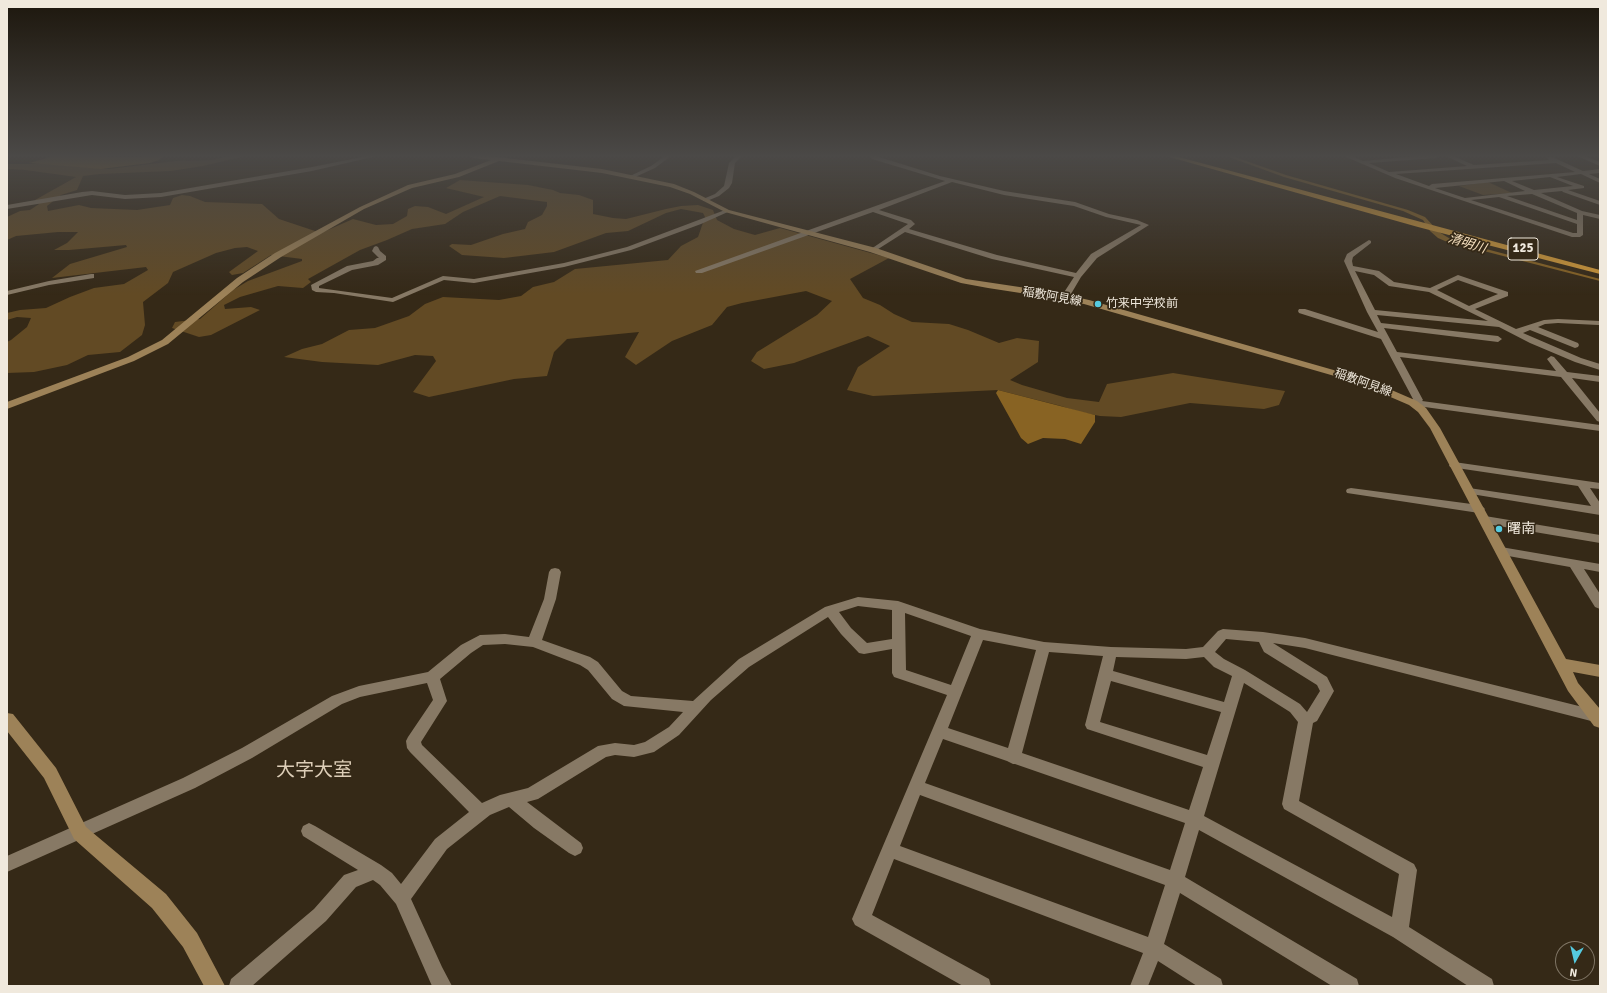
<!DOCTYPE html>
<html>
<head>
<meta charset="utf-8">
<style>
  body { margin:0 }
  #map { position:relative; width:1607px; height:993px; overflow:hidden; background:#352917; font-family:Signika,sans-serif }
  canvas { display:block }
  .frame { position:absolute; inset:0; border:8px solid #f0e9dd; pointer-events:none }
  .north { position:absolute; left:1555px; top:941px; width:40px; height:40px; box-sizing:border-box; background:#352917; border:1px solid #807666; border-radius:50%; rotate:188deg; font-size:11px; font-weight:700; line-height:16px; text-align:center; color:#f0e9dd }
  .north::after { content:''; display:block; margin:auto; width:14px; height:18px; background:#55cadf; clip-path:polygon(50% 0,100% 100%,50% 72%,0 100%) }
</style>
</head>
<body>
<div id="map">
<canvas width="1607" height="993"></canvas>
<div class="frame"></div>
<div class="north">N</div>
</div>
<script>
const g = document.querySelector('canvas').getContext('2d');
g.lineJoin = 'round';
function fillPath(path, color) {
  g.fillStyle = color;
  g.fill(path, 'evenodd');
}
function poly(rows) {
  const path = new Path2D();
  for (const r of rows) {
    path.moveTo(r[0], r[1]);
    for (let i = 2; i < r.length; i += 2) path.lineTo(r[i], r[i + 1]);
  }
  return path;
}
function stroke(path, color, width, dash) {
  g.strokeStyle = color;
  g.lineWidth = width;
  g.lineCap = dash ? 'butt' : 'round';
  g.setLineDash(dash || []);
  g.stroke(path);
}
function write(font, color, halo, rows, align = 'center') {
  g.font = font + ' Signika,"Noto Sans JP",sans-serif';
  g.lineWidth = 3.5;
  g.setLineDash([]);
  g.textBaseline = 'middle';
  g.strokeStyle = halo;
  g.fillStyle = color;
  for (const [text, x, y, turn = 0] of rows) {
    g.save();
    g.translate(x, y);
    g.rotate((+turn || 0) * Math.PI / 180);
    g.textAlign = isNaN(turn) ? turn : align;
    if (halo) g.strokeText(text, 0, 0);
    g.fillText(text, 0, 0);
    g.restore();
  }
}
const green = poly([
  [230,156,245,156,203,166,171,171,100,174,83,176,77,190,61,195,47,206,48,211,79,205,91,208,137,210,170,205,173,198,182,195,190,196,205,202,262,204,279,219,321,233,353,219,376,225,393,224,407,216,408,209,415,206,428,207,446,214,484,197,446,188,460,180,528,185,553,190,560,193,579,195,593,200,593,214,613,218,626,219,666,209,681,206,698,205,713,210,717,220,734,229,755,235,780,228,889,258,850,279,863,298,880,305,894,314,912,322,949,324,968,330,999,343,1017,338,1039,341,1038,362,1010,380,1022,385,1067,398,1099,402,1107,384,1173,373,1285,391,1279,405,1264,409,1190,403,1121,417,1100,416,1080,412,1061,406,998,390,873,396,847,390,858,367,890,346,868,336,794,363,764,369,751,361,757,352,817,315,832,301,806,291,742,303,727,307,712,325,672,341,636,365,625,357,639,332,567,339,554,352,547,376,514,379,429,397,413,392,436,361,433,356,415,355,378,365,322,362,284,357,302,349,322,344,349,330,375,328,409,316,425,304,443,297,499,300,521,296,533,287,554,282,575,269,668,260,681,246,698,237,705,217,703,213,681,209,666,213,628,231,606,233,554,252,504,258,462,255,449,246,452,244,471,245,503,234,525,229,528,222,542,215,547,206,547,202,500,196,463,212,445,224,412,229,387,240,360,250,308,279,311,282,303,288,278,286,240,297,224,305,225,309,251,307,260,310,211,335,199,337,172,328,175,322,200,319,233,290,248,281,302,261,302,259,271,255,243,273,232,275,229,272,258,251,247,247,235,248,216,253,173,272,168,283,143,302,145,325,142,335,120,352,88,355,67,365,34,372,7,373,7,342,11,340,27,327,31,318,17,317,7,320,7,313,20,310,46,308,70,297,94,288,124,284,148,270,146,267,52,278,70,264,127,247,126,245,69,250,54,250,67,243,78,232,58,232,16,236,7,240,7,217,20,211,30,210,39,204,35,200,76,177,25,170,7,169,7,164,47,164,108,169,176,161,212,160],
  [1488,182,1512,193,1483,195,1459,186]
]);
const water = poly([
  [54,156,132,157,163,156,159,160,150,163,101,169,29,163],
  [1226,156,1232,156,1286,175,1408,210,1425,217,1439,232,1452,240,1600,279,1600,281,1445,241,1438,238,1430,231,1423,220,1403,211,1284,177],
  [998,390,1095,415,1095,422,1081,444,1065,439,1043,438,1028,444,1021,438,996,393]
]);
const street = poly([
  [367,156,377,156,312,171,161,197,125,199,92,195,7,209,7,205,82,192,92,191,125,195,161,193,312,167,367,156],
  [665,156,671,156,655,168,633,178,628,177,651,166,665,156],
  [736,156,742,156,735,163,732,183,729,188,719,196,707,201,703,201,703,199,715,194,724,186,729,163,736,156],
  [870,156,876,156,940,176,1004,191,1075,202,1109,214,1137,220,1149,225,1097,258,1081,277,1068,299,1065,299,1061,297,1074,277,992,259,905,232,875,251,871,251,871,249,908,224,873,212,702,273,696,273,695,271,945,181,872,159,870,156],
  [952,182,1004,195,1074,206,1106,217,1141,225,1091,254,1076,273,997,255,909,229,915,224,911,220,879,210,952,182],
  [1344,156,1352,156,1363,161,1417,156,1439,156,1436,158,1369,163,1389,172,1467,166,1446,156,1453,156,1474,165,1549,160,1547,158,1550,156,1583,171,1600,169,1600,173,1589,174,1600,179,1600,183,1581,174,1557,177,1584,186,1584,188,1568,190,1600,201,1600,205,1563,192,1562,191,1541,193,1582,211,1600,215,1600,219,1583,215,1583,235,1580,237,1572,237,1395,178,1344,156],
  [1556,163,1575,172,1432,184,1429,186,1396,174,1556,163],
  [1550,177,1573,186,1534,190,1512,181,1550,177],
  [1504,181,1525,191,1465,198,1435,188,1504,181],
  [1532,194,1577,213,1577,220,1507,196,1532,194],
  [1499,197,1577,224,1577,233,1573,233,1471,200,1499,197],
  [1577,156,1585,156,1600,162,1600,166,1577,156],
  [725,210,730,211,701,224,631,250,564,267,474,283,444,280,393,302,334,293,316,292,312,290,311,285,347,266,373,261,377,258,379,258,372,251,374,247,376,246,378,247,380,251,386,256,386,260,378,265,352,270,319,286,319,288,392,298,443,276,474,279,564,263,627,247,725,210],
  [1369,240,1371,241,1371,243,1353,257,1352,261,1353,266,1379,271,1394,282,1430,288,1458,275,1508,292,1508,296,1475,309,1516,329,1544,320,1558,319,1600,321,1600,325,1598,325,1558,323,1545,324,1538,327,1578,343,1579,345,1578,347,1575,348,1530,330,1523,333,1581,358,1600,364,1600,370,1575,362,1530,343,1499,327,1377,315,1381,323,1498,336,1502,339,1498,342,1384,328,1397,352,1556,371,1547,359,1551,356,1554,357,1567,372,1600,376,1600,382,1572,378,1600,413,1600,422,1597,421,1561,377,1400,357,1423,400,1422,401,1600,425,1600,431,1410,405,1408,403,1413,399,1381,339,1299,313,1298,311,1299,309,1305,309,1378,332,1367,312,1344,261,1347,254,1369,240],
  [1355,271,1374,275,1389,286,1429,292,1488,321,1375,310,1355,271],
  [1458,280,1498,294,1469,306,1437,290,1458,280],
  [91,274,94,274,94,278,49,285,7,295,7,291,49,281,91,274],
  [1454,462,1600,483,1600,489,1590,488,1600,503,1600,515,1465,493,1464,491,1465,489,1469,488,1591,506,1578,486,1450,467,1449,465,1454,462],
  [1351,488,1479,505,1483,507,1485,509,1483,511,1479,513,1347,493,1346,491,1347,489,1351,488],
  [1485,516,1600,535,1600,543,1481,523,1479,520,1481,517,1485,516],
  [1501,547,1600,564,1600,572,1584,569,1600,594,1600,609,1595,607,1570,567,1497,554,1495,551,1497,548,1501,547],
  [555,568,559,569,561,572,556,599,542,640,590,657,598,662,622,691,631,696,693,701,739,659,825,607,858,597,898,601,980,629,1044,642,1111,647,1186,649,1203,647,1218,631,1223,629,1263,632,1305,638,1595,710,1600,712,1600,720,1595,722,1305,648,1273,643,1327,677,1334,691,1317,721,1313,723,1299,801,1414,864,1417,870,1409,927,1492,979,1494,986,1468,986,1393,937,1199,830,1185,877,1357,979,1359,986,1332,986,1180,893,1164,944,1221,979,1223,986,1197,986,1158,961,1148,986,1130,986,1143,953,894,859,872,915,989,979,991,986,963,986,855,925,852,919,947,695,894,677,892,673,892,649,864,654,859,653,841,634,828,617,749,667,711,700,679,735,654,752,634,757,615,755,606,757,538,799,527,802,581,843,583,848,581,853,575,856,569,853,534,828,509,807,490,815,447,849,411,899,442,967,452,986,432,986,396,904,380,885,373,880,356,887,326,921,252,986,229,986,231,979,314,909,344,875,358,870,303,836,301,831,303,826,309,823,315,826,381,865,392,873,401,884,435,839,469,812,410,752,407,748,406,741,408,737,433,700,427,683,360,697,342,704,252,758,195,788,7,872,7,856,183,778,242,748,332,696,359,686,428,672,461,645,480,635,505,634,529,637,544,599,549,572,551,569,555,568],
  [858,606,892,610,892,639,867,643,851,628,839,612,858,606],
  [905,613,971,636,951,685,906,670,905,613],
  [1226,639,1259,642,1264,652,1317,685,1320,691,1307,712,1300,704,1245,670,1224,659,1215,652,1226,639],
  [983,640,1036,650,1008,748,948,728,983,640],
  [505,644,533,647,580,665,588,670,612,699,624,706,683,712,669,727,645,742,634,745,615,743,598,746,528,788,500,795,482,803,422,745,421,742,447,701,440,679,471,653,483,645,505,644],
  [1049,652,1103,656,1085,725,1087,729,1203,767,1189,810,1022,753,1049,652],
  [1116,657,1186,659,1204,657,1214,667,1232,676,1224,702,1113,671,1116,657],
  [1111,681,1221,712,1207,755,1100,722,1111,681],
  [1244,683,1290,712,1298,722,1282,804,1284,809,1399,874,1392,917,1204,816,1244,683],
  [943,739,1007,761,1013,764,1015,764,1185,823,1170,870,925,783,943,739],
  [920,795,1165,885,1148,937,900,846,920,795]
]);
const secondary = poly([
  [470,156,488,156,602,169,674,184,694,192,729,210,876,248,966,279,1053,292,1089,300,1344,373,1373,382,1417,401,1426,408,1440,428,1566,659,1600,665,1600,677,1573,672,1578,683,1600,709,1600,728,1594,726,1568,691,1430,428,1418,412,1409,405,1365,386,1338,377,1084,304,1053,298,988,288,961,283,870,252,725,212,690,194,670,187,602,173,499,161,459,177,412,188,364,209,281,257,243,282,168,344,134,361,7,409,7,402,128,357,162,340,237,278,275,253,360,207,408,185,455,174,491,160,473,158,470,156],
  [7,713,13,714,56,768,86,827,166,894,197,933,225,986,204,986,183,947,152,908,74,839,44,778,7,731,7,713]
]);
const highway = poly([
  [1166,156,1175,156,1600,270,1600,274,1418,227,1166,156]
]);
const markers = [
  [1098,304,4,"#55cadf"],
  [1499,529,4,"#55cadf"]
];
const farStreetnames = [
  ["稲敷阿見線",1052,297,10],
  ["稲敷阿見線",1363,383,20]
];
const farPoinames = [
  ["竹来中学校前",1106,304]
];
const farWaternames = [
  ["清明川",1467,244,17]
];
const shields = [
  [1523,249,30]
];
const shieldNames = [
  ["125",1523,249]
];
const poiNames = [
  ["曙南",1507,529]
];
const nearQuarternames = [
  ["大字大室",314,771]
];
fillPath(green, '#624a24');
fillPath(water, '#886323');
fillPath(street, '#877965');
fillPath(secondary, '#9d8258');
fillPath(highway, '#d09838');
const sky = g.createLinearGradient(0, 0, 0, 295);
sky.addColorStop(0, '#1d170d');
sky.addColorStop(0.53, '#4b4947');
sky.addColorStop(1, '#4b494700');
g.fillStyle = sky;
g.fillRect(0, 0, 1607, 295);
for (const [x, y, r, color] of markers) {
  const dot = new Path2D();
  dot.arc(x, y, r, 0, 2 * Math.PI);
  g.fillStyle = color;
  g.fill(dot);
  stroke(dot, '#352917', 1.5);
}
write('12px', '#f0e9dd', '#352917', farStreetnames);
write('12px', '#f0e9dd', '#352917', farPoinames, 'left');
write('italic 13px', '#f7e1c0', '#352917', farWaternames);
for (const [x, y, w] of shields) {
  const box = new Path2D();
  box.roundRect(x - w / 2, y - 11, w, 22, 3);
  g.fillStyle = '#352917';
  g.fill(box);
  stroke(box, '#f0e9dd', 1);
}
write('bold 13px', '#f0e9dd', null, shieldNames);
write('14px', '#f0e9dd', '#352917', poiNames, 'left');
write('19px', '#ddceb8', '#352917', nearQuarternames);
</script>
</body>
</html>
